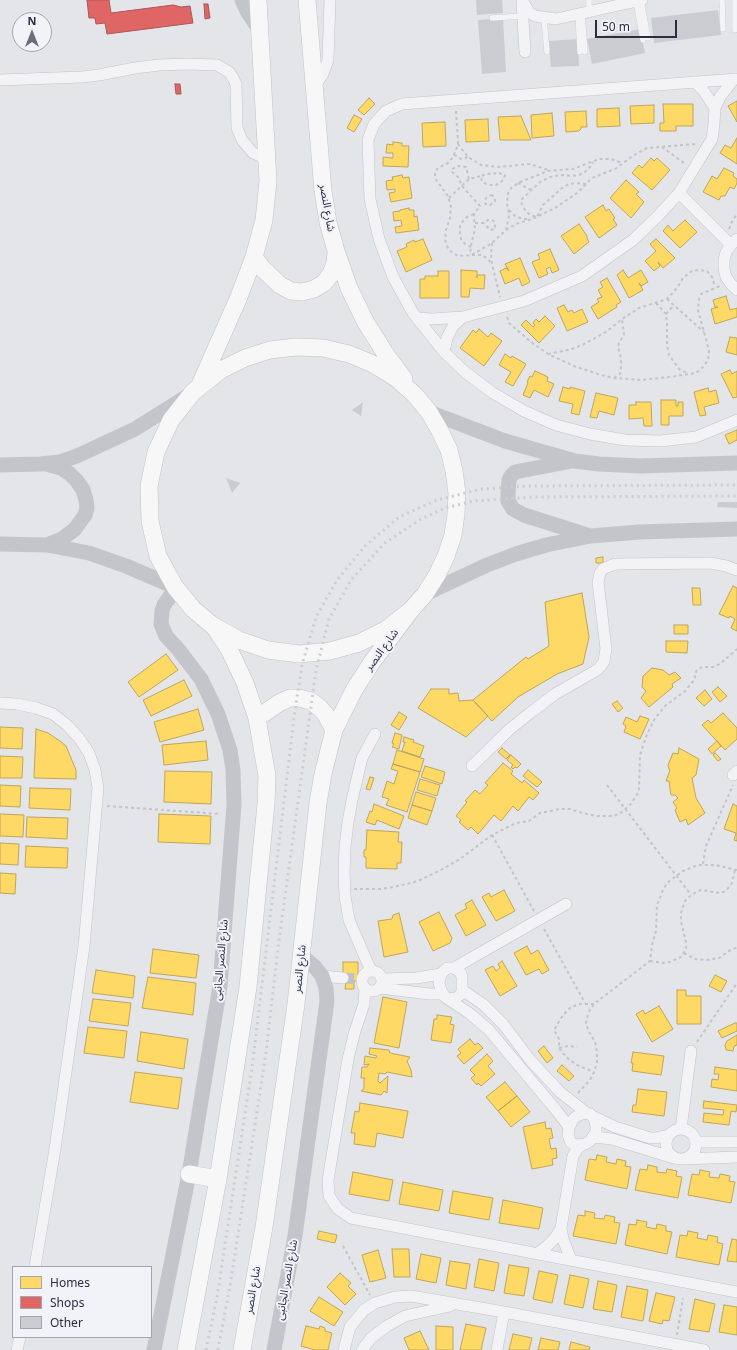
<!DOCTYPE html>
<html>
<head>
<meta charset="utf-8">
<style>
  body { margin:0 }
  #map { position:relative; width:737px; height:1350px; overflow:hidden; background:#e4e5e9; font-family:"Noto Sans",sans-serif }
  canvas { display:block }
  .legend { position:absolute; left:12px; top:1266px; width:140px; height:72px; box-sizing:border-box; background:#f2f3f8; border:1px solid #a2a4b0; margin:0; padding:5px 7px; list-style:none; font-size:12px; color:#292d43 }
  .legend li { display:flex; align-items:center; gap:8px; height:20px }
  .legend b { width:20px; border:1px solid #a2a4b0 }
  .north { position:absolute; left:12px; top:12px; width:40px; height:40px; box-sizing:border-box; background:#f2f3f8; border:1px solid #a2a4b0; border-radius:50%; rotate:0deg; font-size:11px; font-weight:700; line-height:16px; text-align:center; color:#292d43 }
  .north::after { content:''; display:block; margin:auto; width:14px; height:18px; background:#6a6d7d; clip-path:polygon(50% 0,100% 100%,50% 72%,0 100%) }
  .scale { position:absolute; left:595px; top:20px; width:82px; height:18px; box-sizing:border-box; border:2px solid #292d43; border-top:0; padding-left:5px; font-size:12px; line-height:14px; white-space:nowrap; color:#292d43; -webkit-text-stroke:3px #f2f3f8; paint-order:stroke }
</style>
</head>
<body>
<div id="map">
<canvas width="737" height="1350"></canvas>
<ul class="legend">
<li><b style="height:11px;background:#ffd966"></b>Homes</li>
<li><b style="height:11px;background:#e06666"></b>Shops</li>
<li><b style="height:11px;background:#cbccd1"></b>Other</li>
</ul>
<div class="north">N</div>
<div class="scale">50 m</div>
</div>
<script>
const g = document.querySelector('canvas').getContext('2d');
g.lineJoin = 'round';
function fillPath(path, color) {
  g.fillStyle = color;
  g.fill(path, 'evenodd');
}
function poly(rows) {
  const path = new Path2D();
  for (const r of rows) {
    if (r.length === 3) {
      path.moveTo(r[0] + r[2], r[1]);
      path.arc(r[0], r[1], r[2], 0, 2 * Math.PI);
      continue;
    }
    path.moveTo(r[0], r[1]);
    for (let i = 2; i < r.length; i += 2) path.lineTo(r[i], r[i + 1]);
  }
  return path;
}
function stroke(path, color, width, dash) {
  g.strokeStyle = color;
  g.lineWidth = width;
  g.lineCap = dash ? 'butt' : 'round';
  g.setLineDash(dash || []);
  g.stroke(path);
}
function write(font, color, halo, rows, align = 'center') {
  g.font = font + ' "Noto Sans","Noto Sans Arabic",sans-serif';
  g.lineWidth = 4;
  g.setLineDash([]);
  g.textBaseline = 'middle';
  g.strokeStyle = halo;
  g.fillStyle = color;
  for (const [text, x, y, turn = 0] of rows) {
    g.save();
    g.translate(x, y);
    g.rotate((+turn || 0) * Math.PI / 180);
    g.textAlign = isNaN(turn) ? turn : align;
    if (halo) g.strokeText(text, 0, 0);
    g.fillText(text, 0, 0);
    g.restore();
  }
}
const homes = poly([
  [369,98,375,104,364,115,358,110,369,98],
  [737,101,737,122,728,106,737,101],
  [663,104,693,104,693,126,676,126,676,131,660,131,660,123,664,123,663,104],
  [654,105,654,123,631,124,630,106,654,105],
  [619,108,620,126,597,127,597,109,619,108],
  [586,111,587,127,581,127,581,129,579,131,566,132,565,112,586,111],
  [552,113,554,136,532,138,531,115,552,113],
  [354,115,362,119,354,132,347,128,354,115],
  [521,116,531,140,500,140,498,117,521,116],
  [488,119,489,141,466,142,465,120,488,119],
  [445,122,446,146,423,147,422,123,445,122],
  [737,138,737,164,720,153,725,145,731,148,737,138],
  [393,142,402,143,402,146,409,146,408,167,383,166,383,157,393,158,393,153,386,153,387,144,393,145,393,142],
  [651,158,654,161,657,158,670,170,652,190,632,173,639,165,642,168,651,158],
  [724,168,734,173,733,176,737,179,737,183,734,189,730,187,725,196,721,196,719,200,703,192,712,176,717,179,724,168],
  [402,175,403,178,409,177,412,198,391,202,389,193,395,192,395,189,387,190,386,181,393,180,392,177,402,175],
  [626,180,639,192,636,194,644,202,631,218,610,198,626,180],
  [603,205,606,211,609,209,615,218,613,219,617,225,599,238,585,217,603,205],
  [409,208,409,210,414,210,414,217,417,216,419,230,396,233,395,227,402,226,401,220,394,221,393,212,400,211,400,210,409,208],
  [685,220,697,232,680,248,663,231,668,225,673,231,685,220],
  [579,224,587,236,587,238,589,242,574,254,561,236,579,224],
  [423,239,432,260,406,272,397,251,407,247,406,244,414,240,415,242,423,239],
  [656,239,675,258,663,268,658,262,660,266,654,271,645,261,656,251,650,244,656,239],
  [550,249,559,270,552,273,550,267,546,269,548,274,539,278,532,262,540,259,538,254,550,249],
  [520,258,530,282,522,286,519,278,505,284,500,271,506,268,509,271,505,264,520,258],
  [461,270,477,271,477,278,477,275,485,275,484,289,470,288,469,297,461,297,461,270],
  [623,270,628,278,641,270,648,282,641,286,639,283,643,290,629,298,617,275,623,270],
  [438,271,449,271,449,298,420,298,420,279,425,279,425,276,438,276,438,271],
  [607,278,621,302,616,305,617,307,598,319,591,307,599,302,597,299,602,297,598,290,603,287,600,282,607,278],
  [726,296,730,310,737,308,737,317,715,324,711,309,718,307,715,307,713,300,726,296],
  [564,305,568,312,572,310,574,313,582,309,588,322,567,331,557,308,564,305],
  [545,316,555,326,539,343,521,325,526,320,533,327,535,325,533,323,536,319,539,322,545,316],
  [479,329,488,337,491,333,502,341,484,366,460,348,473,330,476,333,479,329],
  [730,337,737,338,737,355,726,352,730,337],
  [505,354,511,358,512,356,526,364,513,386,505,382,511,372,499,365,505,354],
  [730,370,732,374,737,371,737,397,733,398,721,374,730,370],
  [535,371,548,377,547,381,554,384,548,397,534,390,530,398,523,395,528,383,527,382,530,376,532,377,535,371],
  [563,387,570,389,570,387,585,391,579,415,571,413,573,404,559,401,563,387],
  [708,388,709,392,716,390,719,403,704,407,706,415,700,416,694,392,708,388],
  [596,393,618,398,614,415,599,411,597,418,590,417,596,393],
  [661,400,676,400,676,406,678,406,678,402,683,402,683,416,669,416,669,425,661,425,661,400],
  [636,402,651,402,652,426,644,426,643,418,629,419,629,405,636,405,636,402],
  [737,430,737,440,729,444,725,435,737,430],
  [603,557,603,563,596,563,596,558,603,557],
  [733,586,737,588,737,631,731,628,735,619,730,616,729,618,719,614,733,586],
  [692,588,700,588,701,605,693,605,692,588],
  [582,593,589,637,583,664,557,674,518,697,492,721,473,700,526,657,528,659,549,646,545,602,582,593],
  [674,625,688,625,688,634,674,634,674,625],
  [666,641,688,641,687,653,666,652,666,641],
  [166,654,178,670,139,697,128,682,166,654],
  [652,668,663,670,669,675,675,672,681,678,672,684,673,687,649,707,641,698,646,691,642,687,643,676,652,668],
  [184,680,192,696,151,716,143,700,184,680],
  [718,687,727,696,720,702,712,692,718,687],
  [431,689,449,689,449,694,458,693,459,701,473,700,488,716,466,737,418,708,431,689],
  [705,690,712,699,704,706,696,698,705,690],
  [617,701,623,708,618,712,612,704,617,701],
  [198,709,204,730,160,742,154,722,198,709],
  [399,712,407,717,399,730,391,725,399,712],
  [723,713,737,728,737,739,725,750,702,725,708,720,711,723,723,713],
  [640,716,649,719,640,739,624,732,626,726,623,724,626,717,637,722,640,716],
  [0,727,23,728,22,749,0,748,0,727],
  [36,729,48,733,60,741,66,746,76,770,76,779,34,778,36,729],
  [395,733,402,735,399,749,392,747,394,744,392,743,395,733],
  [404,737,414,740,413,742,424,746,420,757,402,751,405,742,403,742,404,737],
  [206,741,208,760,164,765,162,745,206,741],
  [717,741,721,746,712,754,708,749,717,741],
  [502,748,510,755,506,759,498,752,502,748],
  [679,748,699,759,696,775,692,778,696,798,705,813,688,825,686,819,680,822,675,810,677,808,673,802,678,798,675,795,671,795,669,781,666,781,670,770,669,769,668,765,673,753,678,754,679,748],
  [397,750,424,759,420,772,393,764,397,750],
  [715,753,721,759,718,761,713,755,715,753],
  [511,755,521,764,517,768,515,767,513,769,511,767,513,765,507,760,511,755],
  [0,756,23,757,22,778,0,778,0,756],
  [503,763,513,771,511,774,522,783,524,780,539,793,533,800,529,797,518,811,513,806,501,821,494,815,478,834,471,827,468,830,459,822,461,820,456,816,467,802,465,801,475,790,480,794,488,785,485,783,503,763],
  [393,764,420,772,407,812,386,805,389,799,382,797,387,781,394,784,398,771,391,769,393,764],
  [425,766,445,772,442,784,421,777,425,766],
  [528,770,542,782,537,787,523,776,528,770],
  [165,771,212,772,211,804,164,802,165,771],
  [370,777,374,778,370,790,366,789,370,777],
  [420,779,440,785,437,796,417,790,420,779],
  [0,785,21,786,20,807,0,806,0,785],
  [30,788,71,789,70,810,29,808,30,788],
  [416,792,436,798,432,811,412,805,416,792],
  [374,804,404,816,399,829,377,820,375,825,366,822,370,811,372,812,374,804],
  [733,804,737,806,737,841,734,840,736,833,724,829,733,804],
  [412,805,432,811,427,825,408,818,412,805],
  [0,814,24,815,23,837,0,836,0,814],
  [159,814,211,816,210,844,158,842,159,814],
  [27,817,68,818,67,839,26,837,27,817],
  [367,830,399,832,398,842,402,842,401,863,397,863,397,869,366,868,366,857,364,857,364,850,366,850,367,830],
  [0,843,19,844,18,865,0,864,0,843],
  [26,846,68,848,67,868,25,867,26,846],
  [0,873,16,874,15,894,0,893,0,873],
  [504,890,515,911,496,921,482,897,489,893,491,897,504,890],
  [472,900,486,925,466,936,455,915,467,908,465,904,472,900],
  [439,912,452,938,450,943,433,951,419,922,439,912],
  [399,913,408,952,384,957,378,921,392,919,393,915,399,913],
  [527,946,531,954,538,950,549,970,542,974,539,969,526,975,514,953,527,946],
  [153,949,199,955,196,978,150,973,153,949],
  [502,961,517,986,500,996,485,970,493,966,496,971,500,968,498,964,502,961],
  [343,962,358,962,358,981,354,981,354,989,345,989,346,981,343,981,343,962],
  [96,970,135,976,133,998,92,993,96,970],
  [715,975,727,981,721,992,709,986,715,975],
  [148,977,196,983,193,1015,142,1008,148,977],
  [677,990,686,990,686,996,701,996,701,1024,677,1024,677,990],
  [383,997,407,1002,399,1048,374,1043,383,997],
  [93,999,131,1003,128,1026,89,1021,93,999],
  [659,1006,673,1029,652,1042,636,1014,643,1010,645,1014,659,1006],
  [437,1015,452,1017,450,1024,454,1025,451,1043,431,1040,434,1019,437,1019,437,1015],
  [735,1023,737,1023,737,1031,722,1038,718,1031,735,1023],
  [88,1027,127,1031,124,1058,84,1053,88,1027],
  [141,1032,188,1039,184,1069,137,1061,141,1032],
  [737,1035,737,1045,734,1046,733,1051,726,1050,725,1045,727,1041,737,1035],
  [470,1039,475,1045,478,1043,483,1048,464,1064,457,1056,461,1053,458,1049,470,1039],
  [544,1046,553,1058,547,1063,538,1051,544,1046],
  [370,1048,389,1050,390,1053,410,1057,407,1061,411,1070,412,1077,387,1072,385,1074,379,1073,378,1081,380,1083,388,1076,387,1093,384,1091,381,1095,361,1091,364,1089,364,1080,365,1078,361,1078,362,1067,367,1067,369,1064,364,1065,365,1056,376,1058,377,1056,369,1054,370,1048],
  [633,1052,664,1056,661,1075,632,1071,633,1063,631,1063,633,1052],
  [487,1054,493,1061,488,1066,495,1074,481,1086,478,1083,477,1085,471,1078,475,1075,470,1070,487,1054],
  [562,1065,574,1076,569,1081,557,1071,562,1065],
  [715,1067,737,1070,737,1091,711,1087,712,1079,718,1080,719,1074,714,1074,715,1067],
  [135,1072,182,1078,178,1109,130,1102,135,1072],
  [505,1082,517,1096,498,1111,486,1097,505,1082],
  [638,1089,667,1092,664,1116,632,1112,633,1105,636,1105,638,1089],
  [517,1096,530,1112,511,1127,498,1111,517,1096],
  [704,1101,737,1105,736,1112,731,1111,729,1125,703,1122,704,1113,723,1115,724,1110,703,1108,704,1101],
  [360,1103,408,1111,403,1138,377,1133,375,1147,354,1144,355,1133,351,1133,355,1111,359,1112,360,1103],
  [545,1122,546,1129,551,1128,553,1138,549,1139,551,1149,556,1148,557,1158,552,1159,553,1165,532,1169,523,1127,545,1122],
  [597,1155,607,1157,606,1162,616,1164,617,1159,626,1161,625,1166,631,1167,627,1189,585,1180,589,1159,596,1160,597,1155],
  [648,1165,657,1167,657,1172,666,1173,667,1169,677,1171,676,1176,682,1177,678,1198,635,1190,640,1169,647,1170,648,1165],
  [700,1170,710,1172,709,1177,719,1178,720,1174,730,1176,729,1181,735,1182,731,1203,688,1195,692,1174,699,1175,700,1170],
  [353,1172,393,1180,389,1201,349,1194,353,1172],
  [403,1182,443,1190,439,1211,399,1204,403,1182],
  [453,1191,493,1198,489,1220,449,1213,453,1191],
  [503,1200,543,1208,539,1229,499,1223,503,1200],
  [585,1211,595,1213,594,1218,604,1219,605,1215,615,1217,614,1222,620,1223,616,1244,573,1236,578,1215,585,1216,585,1211],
  [637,1220,647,1222,646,1227,656,1229,657,1224,666,1226,666,1231,672,1232,667,1254,625,1245,629,1224,636,1225,637,1220],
  [319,1231,337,1235,335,1243,317,1239,319,1231],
  [688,1231,698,1233,697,1238,707,1240,708,1235,718,1237,717,1242,723,1244,719,1265,676,1257,680,1235,687,1236,688,1231],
  [732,1239,737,1240,737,1262,727,1261,732,1239],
  [392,1249,409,1249,410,1277,394,1277,392,1249],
  [378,1250,386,1278,370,1282,362,1255,378,1250],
  [421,1254,441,1258,436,1283,416,1279,421,1254],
  [479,1259,499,1263,494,1291,474,1287,479,1259],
  [450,1261,470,1264,466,1289,446,1285,450,1261],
  [509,1265,529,1268,524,1296,504,1293,509,1265],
  [539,1271,558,1275,552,1303,533,1299,539,1271],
  [340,1273,351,1283,348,1286,356,1294,345,1305,327,1287,340,1273],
  [570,1275,589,1279,583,1308,564,1304,570,1275],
  [598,1281,617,1285,612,1312,593,1309,598,1281],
  [627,1286,648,1290,643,1321,621,1317,627,1286],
  [656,1293,675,1297,669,1321,663,1320,662,1324,649,1321,656,1293],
  [319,1297,343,1312,334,1326,310,1311,319,1297],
  [695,1299,715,1304,709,1332,689,1329,695,1299],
  [724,1305,737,1307,737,1335,719,1332,724,1305],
  [466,1324,486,1328,481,1350,460,1350,466,1324],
  [306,1326,319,1329,320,1326,325,1328,325,1331,332,1333,328,1350,315,1350,301,1346,306,1326],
  [436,1326,453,1327,453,1350,436,1350,436,1326],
  [420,1331,429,1350,409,1350,404,1338,420,1331],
  [513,1334,532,1338,529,1350,509,1350,513,1334],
  [541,1338,560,1342,558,1350,538,1350,541,1338],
  [571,1342,590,1347,589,1350,569,1350,571,1342]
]);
const shops = poly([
  [87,0,109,0,111,13,173,5,181,7,190,6,193,23,107,34,105,23,96,24,95,18,89,18,87,0],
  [204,4,208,4,210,18,205,19,204,4],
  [175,84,180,84,181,94,176,94,175,84]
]);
const building = poly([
  [476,0,502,0,503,13,477,15],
  [718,10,721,35,654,43,651,18],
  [503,18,506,72,482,74,478,20],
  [640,29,645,53,592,64,587,39],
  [578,39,579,66,551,67,549,41],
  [363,402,361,416,352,410],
  [226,478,240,483,232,493],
  [718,502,737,502,737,508,717,507]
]);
const streetTunnel = poly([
  [343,978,358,979]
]);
const path = poly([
  [456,111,458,143,456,150,453,157,448,163,438,168,435,172,435,177,437,181,448,196,451,207,450,218,446,230,445,240,447,246,450,251,458,256,472,255,492,243,506,230,509,216,507,203,508,193,511,188,520,182,548,171,573,169,599,159,611,159,622,163],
  [458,144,468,157,481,165,498,167,530,164,548,170],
  [662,147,684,163],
  [454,155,461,159,468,157],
  [499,173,505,175,504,179,501,182,496,185,489,185,482,182,481,176,487,174,499,173],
  [469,179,466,167,458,166,452,169,452,172,458,177,462,186,480,206,474,214,475,229,471,245,470,255],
  [518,183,531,190],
  [586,184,575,183,569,184,562,188,543,205,537,217,530,215,525,210,521,202,521,200,540,182,550,177,561,175,572,176,579,175,585,172,590,167,593,162],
  [491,195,494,196,495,201,490,205,487,205,485,203,485,200,486,198,491,195],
  [449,198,469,179,481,176],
  [509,210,515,216,523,219,530,219],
  [475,223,484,223,488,220,492,220,495,222,495,229,490,230,484,223],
  [729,229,733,219,737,215],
  [506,230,516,224,532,219,555,208,577,193,592,178,615,169,634,155,647,148,696,144],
  [492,243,491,254,492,264,500,297],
  [471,247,465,244,461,239,460,233,460,226,463,221,468,216,474,214],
  [472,255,481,255,487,258,491,263],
  [667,299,704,332],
  [656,303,666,314,667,324,667,345,669,355,679,369,687,373],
  [666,314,674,305],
  [507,317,509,323,531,342,548,354,574,366,601,375,614,378,641,380,669,377,696,373,703,367,708,360,709,351,707,343,698,310,699,299,701,294,720,286],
  [548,354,572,349,584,344,606,332,622,319,639,308,667,299,677,288,683,278,692,271,699,270,707,271,712,277,715,287],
  [614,378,620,374,621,370,621,358,618,347,619,343,624,335,622,319],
  [607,785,691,895],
  [107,806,220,814],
  [492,835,534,911],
  [703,864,706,846,733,785],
  [354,889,381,889,394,887,418,881,441,870,460,859,492,835,516,823,529,821,540,813,560,809,570,809,579,812,596,816,614,816,622,812,630,805,637,795,639,789,640,755,646,737,654,720,665,706,685,691,695,679,695,674,697,670,702,667,713,667,720,664,737,649],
  [544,929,585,1003],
  [684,953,695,959,707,960,719,958,732,949,737,948],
  [650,961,663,963,670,962,681,957,686,949,686,942,681,922,681,913,685,901,691,895,701,890,720,893,726,891,732,883,735,870],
  [594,1004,580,1004,571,1007,563,1015,554,1030,559,1039,559,1048,566,1057,577,1065,594,1072],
  [697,1042,737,983],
  [559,1048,568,1046,577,1047],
  [578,1093,590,1080,594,1072,597,1063,597,1052,595,1042,588,1030,586,1023,588,1013,594,1004,650,961,652,945,656,931,657,905,663,890,667,883,683,871,698,865,715,865,737,870],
  [343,1246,370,1295],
  [677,1335,683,1298]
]);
const lane = poly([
  [589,0,589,12],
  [641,0,648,38],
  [722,0,723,29],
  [636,1,643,40],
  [582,13,585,52],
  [578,14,580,52],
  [492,18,523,16],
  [544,19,547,52],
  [735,30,735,0]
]);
const street = poly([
  [522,0,529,12,535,16,556,19,642,0],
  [522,3,525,52],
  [737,79,402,104,386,111,374,124,368,140,370,199,379,239,393,277,413,313,444,352,465,372,493,393,524,411,556,425,590,434,625,440,660,441,696,437,737,420],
  [0,80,82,77,99,75,135,68,159,65,187,64,217,65,229,72,233,78,236,84,237,128,242,140,253,153,267,159],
  [695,82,703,90,715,108],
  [315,86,323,74,328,60,330,0],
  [679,193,731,245],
  [737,239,731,245,726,252,724,260,724,269,726,277,731,284,737,290],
  [417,318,432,319,463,317,524,301,582,276,633,240,657,217,679,193,693,170,712,139,714,124,715,108,720,97,734,79],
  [444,352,447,338,453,326,463,317],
  [0,703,17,704,36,708,53,714,67,725,79,738,89,753,95,770,98,788,84,946,55,1149,35,1267],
  [472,766,510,729,530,713,555,694,597,670,601,666,604,661,606,649,598,582,600,573,603,569,612,565,617,564,710,563,726,566,737,570],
  [733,775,737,771],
  [447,968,454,968,460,972,462,976,462,990,461,994,456,998,448,999,445,997,441,990,439,983,441,974,447,968],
  [454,968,566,904],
  [372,981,10],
  [371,971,349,920,345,896,344,872,345,847,348,822,352,800,362,758,375,734],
  [322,976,343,978],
  [382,979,416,978,441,974],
  [365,988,364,1004,355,1031,348,1059,328,1180,329,1196,338,1209,351,1218,737,1292],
  [380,988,429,994,443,994],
  [462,990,484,1005,503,1024,531,1061,560,1092,588,1114],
  [448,999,469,1013,489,1030,556,1110,569,1127],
  [585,1113,590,1114,594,1118,596,1126,596,1132,590,1141,585,1144,575,1145,571,1143,568,1135,569,1127,574,1118,579,1115,585,1113],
  [592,1116,615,1127,650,1138,656,1138,669,1135],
  [681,1144,15],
  [681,1129,691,1051],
  [593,1137,612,1139,674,1158],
  [696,1142,737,1142],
  [684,1159,737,1157],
  [538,1253,547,1246,555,1238,561,1228],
  [571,1260,563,1239,561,1228,573,1156,578,1148,582,1145],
  [17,1350,20,1337],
  [344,1350,350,1327,364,1310,375,1303,395,1297,411,1296,504,1312,704,1350],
  [362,1350,371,1338,387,1326,405,1316,450,1306],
  [497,1350,504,1312]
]);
const secondary = poly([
  [242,0,247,11,261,32],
  [429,412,505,441,575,461,599,464,640,466,737,463],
  [572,461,515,472,511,476,509,480,508,494,508,501,513,509,524,515,590,536],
  [46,464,61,468,70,474,77,481,83,490,86,500,87,508,85,515,75,529,62,539,47,545],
  [0,465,40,464,59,462,77,456,135,429,189,395],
  [0,544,47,545,89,553,126,566,175,587],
  [425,594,487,565,516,554,546,545,591,536,639,532,737,529],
  [154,1350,189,1174,220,986,234,805,233,770,230,750,218,714,201,679,178,649,166,636,161,624,162,611,164,605,172,594,178,590],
  [274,1350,295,1236,327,1001,326,988,322,976,315,967,302,956]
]);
const primary = poly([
  [307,0,323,191,328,222,336,251,349,288,366,323,387,356,404,379],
  [254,257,263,269,280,285,291,291,302,292,314,289,324,283,331,274,335,263,336,252],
  [200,385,238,299,254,257,264,220,268,181,258,0],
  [257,718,279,703,290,698,299,698,311,701,320,708,326,715,334,730],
  [189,1174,218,1179],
  [186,1350,218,1179,248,987,266,804,267,776,257,718,245,683,229,649,215,628],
  [242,1350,264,1227,296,1004,318,803,323,774,334,730,354,690,372,662,411,610,425,594,437,575,446,556,453,535,456,514,457,493,454,471,449,450,440,431,429,412,415,395,396,378,373,364,349,354,323,348,296,347,270,350,245,358,221,370,193,392,171,420,156,452,149,486,150,521,158,556,175,587,193,609,212,625,239,640,268,650,299,654,330,651,359,643,387,629,411,610]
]);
const rail = poly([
  [206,1350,217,1297,252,1068,295,710,302,665,316,617,337,580,365,546,399,517,437,500,482,489,529,486,737,485],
  [218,1350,231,1280,266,1053,278,948,316,670,329,619,351,580,385,543,421,519,445,508,473,501,534,497,737,496]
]);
const streetNames = [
  ["شارع النصر",327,208,80],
  ["شارع النصر",382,650,-54],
  ["شارع النصر الجانبى",221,960,-85],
  ["شارع النصر",300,969,-84],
  ["شارع النصر الجانبى",287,1280,-80],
  ["شارع النصر",253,1290,-80]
];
fillPath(homes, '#ffd966');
stroke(homes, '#bfa55c', 1);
fillPath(shops, '#e06666');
stroke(shops, '#a9555c', 1);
fillPath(building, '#cbccd1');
stroke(streetTunnel, '#bfc0c8', 11, [11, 5.5]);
stroke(lane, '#c1c2c7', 6);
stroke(street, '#c1c2c7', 12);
stroke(primary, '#c0c2c7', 18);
stroke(path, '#c3c3c9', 2, [3, 3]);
stroke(lane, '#f3f3f6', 5.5);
stroke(street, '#f3f3f6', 11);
stroke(secondary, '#c4c5ca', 15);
stroke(primary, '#f7f7f7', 17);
stroke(rail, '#cccdd1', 3, [2, 4]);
write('11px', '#292d43', '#f2f3f8', streetNames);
</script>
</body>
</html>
